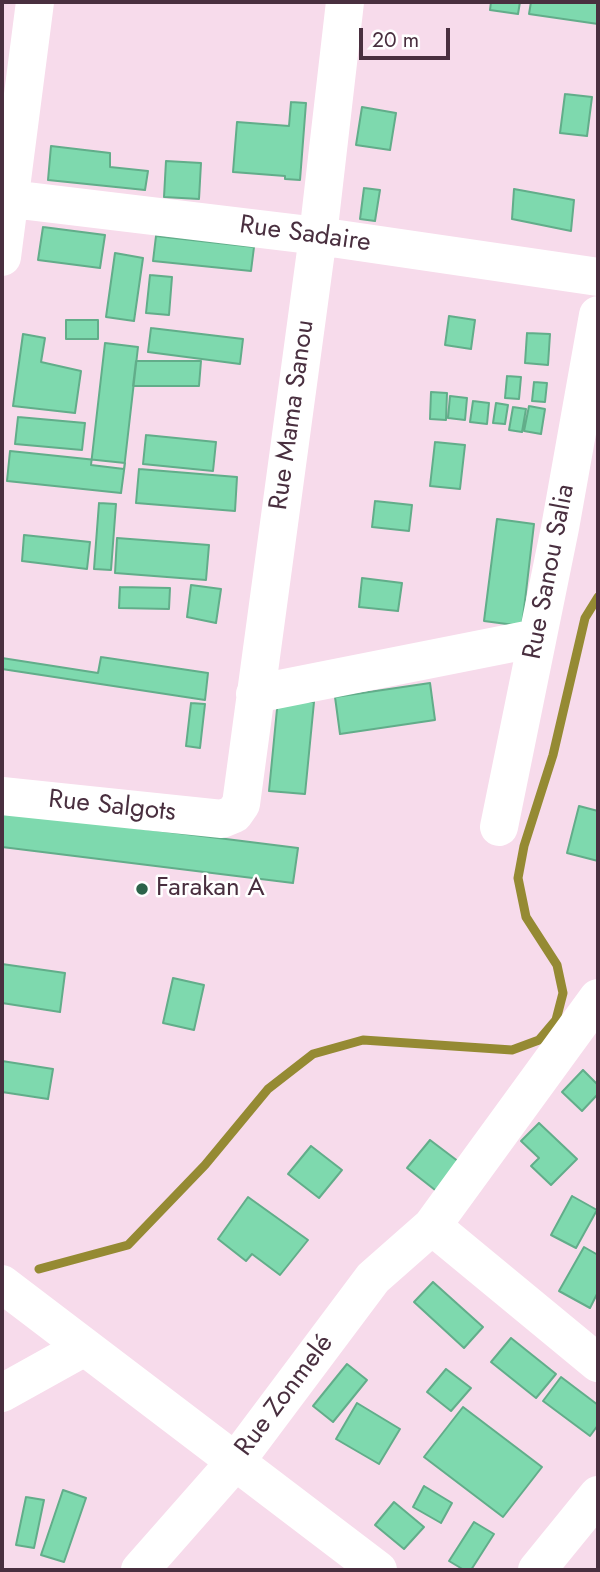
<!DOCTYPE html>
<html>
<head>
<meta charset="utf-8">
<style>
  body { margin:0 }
  #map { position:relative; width:600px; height:1572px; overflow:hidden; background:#f7dbeb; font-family:Jost,sans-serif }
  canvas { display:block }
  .frame { position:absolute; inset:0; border:4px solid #492f3f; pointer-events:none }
  .scale { position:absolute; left:359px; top:28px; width:91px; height:32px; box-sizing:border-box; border:4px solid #492f3f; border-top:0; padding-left:9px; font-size:21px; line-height:24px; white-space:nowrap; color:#492f3f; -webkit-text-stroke:5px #fff; paint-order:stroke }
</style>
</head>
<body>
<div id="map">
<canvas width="600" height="1572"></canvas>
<div class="frame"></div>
<div class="scale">20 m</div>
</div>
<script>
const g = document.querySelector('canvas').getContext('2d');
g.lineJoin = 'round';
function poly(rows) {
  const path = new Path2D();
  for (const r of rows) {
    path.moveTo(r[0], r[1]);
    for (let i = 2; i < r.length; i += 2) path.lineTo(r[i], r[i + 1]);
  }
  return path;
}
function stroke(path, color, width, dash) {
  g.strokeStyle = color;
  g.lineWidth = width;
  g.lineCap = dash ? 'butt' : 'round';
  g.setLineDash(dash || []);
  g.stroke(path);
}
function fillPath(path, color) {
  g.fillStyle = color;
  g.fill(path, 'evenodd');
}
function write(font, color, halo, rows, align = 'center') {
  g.font = font + ' Jost,sans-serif';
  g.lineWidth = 5;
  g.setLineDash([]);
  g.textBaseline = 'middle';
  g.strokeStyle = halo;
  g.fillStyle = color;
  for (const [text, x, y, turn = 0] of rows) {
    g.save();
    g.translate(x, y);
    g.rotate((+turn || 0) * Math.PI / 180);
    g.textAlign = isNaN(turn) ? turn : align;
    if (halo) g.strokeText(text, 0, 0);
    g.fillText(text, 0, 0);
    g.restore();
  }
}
const stream = poly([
  [39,1269,128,1245,205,1165,268,1089,313,1054,363,1040,512,1050,539,1040,556,1020,563,993,557,965,526,917,518,878,524,846,553,755,585,618,598,597]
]);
const building = poly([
  [491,2,520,2,518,14,490,10,491,2],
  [531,2,598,2,598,24,529,14,531,2],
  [565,94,592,97,587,136,560,133,565,94],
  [291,102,306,103,300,180,285,179,285,176,233,172,237,122,289,126,291,102],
  [362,107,396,113,390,150,356,145,362,107],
  [51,146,110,153,110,167,148,171,145,190,48,180,51,146],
  [166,161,201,163,199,199,164,197,166,161],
  [364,188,380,190,375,221,360,219,364,188],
  [514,189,574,200,571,231,512,219,514,189],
  [43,227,105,235,100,268,38,260,43,227],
  [156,236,254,247,251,271,153,261,156,236],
  [115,253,143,258,134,321,106,317,115,253],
  [150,275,172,277,169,315,146,313,150,275],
  [449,316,475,320,471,349,445,345,449,316],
  [66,320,98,320,98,339,66,339,66,320],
  [151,328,243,339,240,364,148,352,151,328],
  [527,333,550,334,548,365,525,363,527,333],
  [23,334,45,338,41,362,81,371,75,413,13,406,23,334],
  [105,343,138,347,124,469,91,465,105,343],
  [136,361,201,361,199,386,133,386,136,361],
  [507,376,521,377,519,399,505,398,507,376],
  [534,382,547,383,545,402,532,401,534,382],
  [431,392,447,393,446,420,430,419,431,392],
  [450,396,467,398,465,420,448,418,450,396],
  [473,401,489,403,487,424,470,422,473,401],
  [496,403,508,405,505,424,493,423,496,403],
  [529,406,545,409,541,434,524,431,529,406],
  [513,407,526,409,522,432,509,430,513,407],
  [18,417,85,423,82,450,15,444,18,417],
  [146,435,216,442,213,471,143,464,146,435],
  [435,442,465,445,460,489,430,486,435,442],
  [10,451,125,463,121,493,7,481,10,451],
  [139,469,237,477,235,511,136,503,139,469],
  [375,501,412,505,409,531,372,527,375,501],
  [99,503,116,504,111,570,94,569,99,503],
  [497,519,534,524,522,626,484,621,497,519],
  [24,535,90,542,87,569,22,561,24,535],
  [117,538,209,545,206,580,115,573,117,538],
  [362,578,402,583,398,611,359,607,362,578],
  [191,585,221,589,216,623,187,617,191,585],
  [120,587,170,588,169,609,119,608,120,587],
  [101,657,208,673,205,700,2,669,2,658,98,673,101,657],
  [430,683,435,720,340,734,335,697,430,683],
  [278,699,314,702,305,794,269,791,278,699],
  [191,703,205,704,200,748,186,746,191,703],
  [579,806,598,811,598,861,567,853,579,806],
  [2,811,298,848,293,883,2,847,2,811],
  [2,964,65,973,60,1012,2,1003,2,964],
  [173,978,204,985,194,1030,163,1023,173,978],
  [2,1061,53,1069,48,1099,2,1092,2,1061],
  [583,1070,598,1085,598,1094,582,1111,562,1092,583,1070],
  [539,1123,577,1159,551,1185,531,1166,539,1158,521,1141,539,1123],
  [430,1140,467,1168,444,1197,407,1168,430,1140],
  [311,1146,342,1170,319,1198,288,1174,311,1146],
  [572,1196,597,1210,576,1248,551,1235,572,1196],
  [248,1197,308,1240,280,1275,252,1254,246,1261,218,1239,248,1197],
  [584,1247,598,1255,598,1292,590,1308,559,1291,584,1247],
  [433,1282,483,1327,464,1348,414,1302,433,1282],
  [511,1338,556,1374,536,1398,491,1362,511,1338],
  [347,1364,367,1380,333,1422,313,1406,347,1364],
  [446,1369,471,1388,451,1411,427,1392,446,1369],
  [561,1377,598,1405,598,1425,590,1436,543,1401,561,1377],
  [357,1403,400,1429,379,1464,336,1439,357,1403],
  [463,1407,542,1467,503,1517,424,1457,463,1407],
  [424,1486,452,1503,441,1523,413,1507,424,1486],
  [63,1490,86,1498,64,1562,41,1555,63,1490],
  [26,1497,44,1500,34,1548,16,1545,26,1497],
  [394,1502,424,1527,404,1549,375,1525,394,1502],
  [474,1522,494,1534,471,1570,464,1570,449,1561,474,1522]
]);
const minor = poly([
  [11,199,318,236,598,277],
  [2,257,35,2],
  [255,694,537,638],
  [2,796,222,819,234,814,241,804,318,236,345,2],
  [499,827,560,528,598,315],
  [432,1226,598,1363],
  [2,1284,378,1570],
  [2,1393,83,1348],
  [140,1570,236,1461,373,1278,432,1226,598,998],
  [537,1570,598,1495]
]);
const markers = [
  [142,889,7,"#2c634a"]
];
const streetNames = [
  ["Rue Sadaire",305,235,8],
  ["Rue Mama Sanou",293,415,-82],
  ["Rue Sanou Salia",550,572,-79],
  ["Rue Salgots",112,807,6],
  ["Rue Zonmelé",285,1396,-53]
];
const poiNames = [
  ["Farakan A",156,889]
];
stroke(stream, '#958a33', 9);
fillPath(building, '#7ed9ae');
stroke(building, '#62ad8a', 2);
stroke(minor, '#fff', 38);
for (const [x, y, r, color] of markers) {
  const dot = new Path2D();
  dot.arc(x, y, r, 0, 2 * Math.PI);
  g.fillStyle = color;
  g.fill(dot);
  stroke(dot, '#fff', 2.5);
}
write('26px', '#492f3f', '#fff', streetNames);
write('26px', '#492f3f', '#fff', poiNames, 'left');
</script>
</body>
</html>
